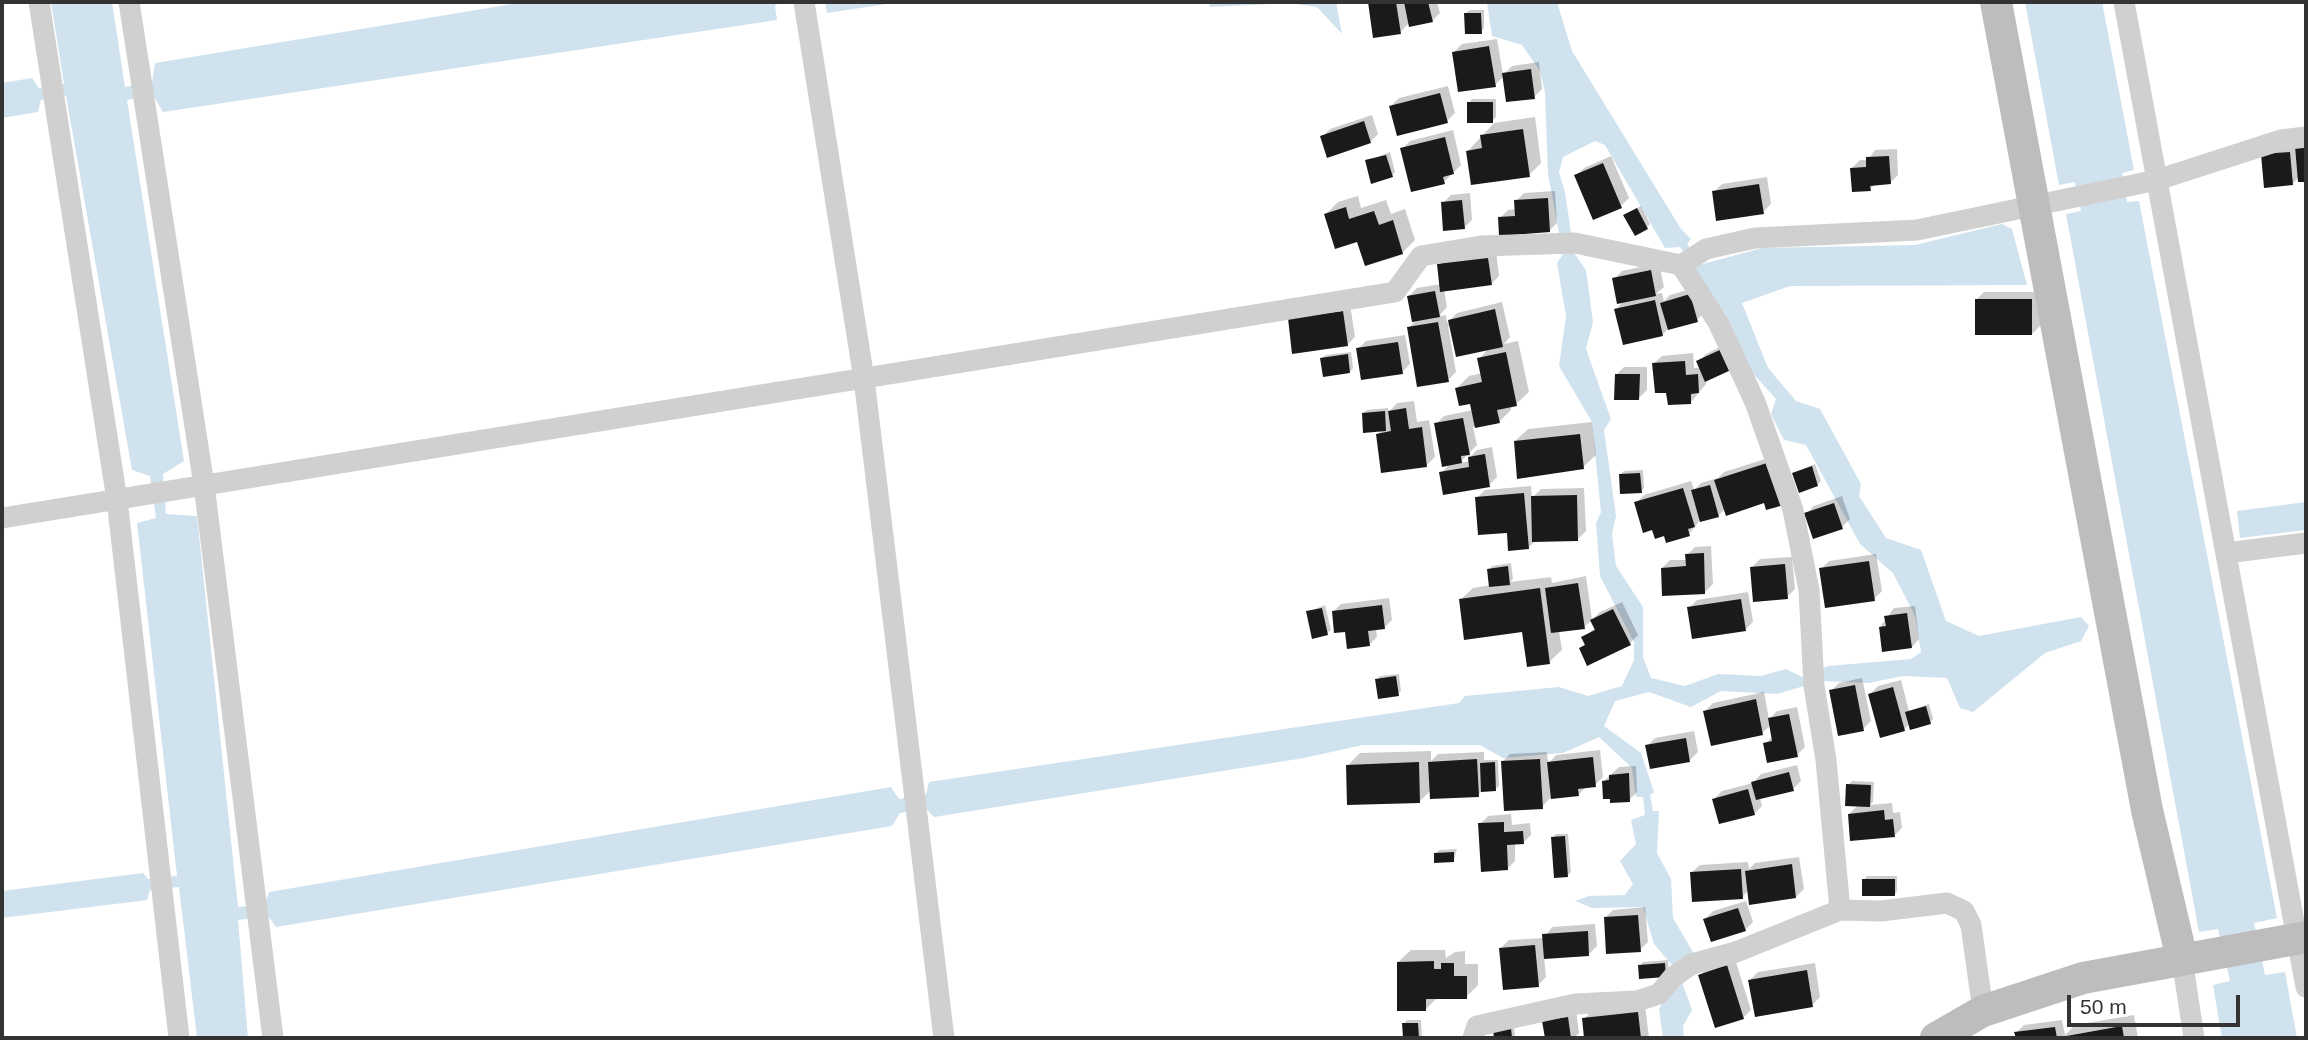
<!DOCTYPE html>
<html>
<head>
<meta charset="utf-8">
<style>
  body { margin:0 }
  #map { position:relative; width:2308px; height:1040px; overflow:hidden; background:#fff; font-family:Helvetica,sans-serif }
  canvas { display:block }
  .frame { position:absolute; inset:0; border:4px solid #333; pointer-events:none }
  .scale { position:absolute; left:2067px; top:995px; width:173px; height:32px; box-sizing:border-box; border:4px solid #333; border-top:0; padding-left:9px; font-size:21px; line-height:24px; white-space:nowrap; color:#333; -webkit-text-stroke:5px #fff; paint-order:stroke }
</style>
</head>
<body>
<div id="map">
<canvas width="2308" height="1040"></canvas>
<div class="frame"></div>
<div class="scale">50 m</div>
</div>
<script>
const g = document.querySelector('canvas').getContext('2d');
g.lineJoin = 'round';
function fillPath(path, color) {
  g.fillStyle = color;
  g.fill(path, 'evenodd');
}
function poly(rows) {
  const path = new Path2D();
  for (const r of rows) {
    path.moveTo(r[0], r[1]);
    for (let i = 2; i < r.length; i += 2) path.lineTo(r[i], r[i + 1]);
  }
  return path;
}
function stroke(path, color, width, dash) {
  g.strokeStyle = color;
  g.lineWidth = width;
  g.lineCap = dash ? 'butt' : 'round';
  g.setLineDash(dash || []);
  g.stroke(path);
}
const water = poly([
  [51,2,112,2,125,87,152,82,155,63,525,2,778,2,775,6,777,20,163,112,153,95,127,100,184,461,163,474,166,514,197,516,238,907,265,904,269,892,891,787,899,799,926,794,929,782,1459,703,1465,696,1559,687,1588,696,1622,686,1634,660,1634,642,1600,576,1596,523,1601,512,1592,422,1559,366,1566,316,1557,263,1563,254,1548,174,1545,92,1540,71,1522,45,1492,36,1487,2,1557,2,1572,51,1681,229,1691,239,1687,244,1703,264,1762,248,1915,245,2002,224,2012,229,2027,285,1790,286,1742,303,1768,368,1796,401,1820,409,1861,484,1859,496,1886,538,1921,550,1946,621,1979,636,2081,617,2089,626,2081,641,2045,653,1973,712,1960,708,1947,678,1903,676,1869,683,1821,681,1777,694,1721,691,1691,707,1649,692,1615,701,1604,726,1641,753,1654,792,1650,795,1653,811,1659,811,1657,853,1671,879,1673,918,1694,954,1684,961,1683,985,1692,1010,1683,1026,1684,1038,1663,1038,1659,1009,1674,984,1672,965,1654,944,1643,907,1592,908,1575,901,1589,896,1625,895,1633,884,1620,861,1636,844,1631,820,1645,815,1643,797,1636,797,1632,768,1599,737,1563,753,1503,758,1480,745,1363,745,1304,758,934,817,926,809,900,813,892,826,276,927,268,916,238,920,248,1038,197,1038,179,887,150,890,147,900,2,918,2,891,143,873,148,879,177,876,137,523,156,518,150,476,132,470,66,96,41,100,38,112,2,118,2,83,32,78,39,88,64,84],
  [1595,141,1605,145,1665,248,1680,247,1727,316,1750,370,1776,399,1771,414,1784,440,1806,445,1860,544,1893,573,1915,616,1921,652,1911,659,1828,666,1802,677,1786,669,1761,676,1718,674,1685,686,1651,678,1643,657,1643,607,1616,566,1612,534,1616,516,1604,430,1611,419,1586,349,1593,322,1586,270,1574,253,1565,192,1559,172,1563,157],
  [825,2,900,2,827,13],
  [1208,2,1336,2,1342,34,1317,7,1290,3,1210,7],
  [2025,2,2102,2,2134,170,2122,173,2127,202,2139,201,2277,918,2254,923,2265,975,2285,972,2297,1038,2222,1038,2213,985,2230,981,2218,929,2199,932,2066,214,2081,211,2075,182,2059,185],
  [2306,502,2306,530,2240,538,2237,511]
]);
const shadow = poly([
  [1369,2,1437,2,1440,13,1432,21,1410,22,1400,32,1375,36],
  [1470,10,1484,10,1484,28,1481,32,1466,13],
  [1497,39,1503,75,1512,66,1539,62,1542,89,1534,97,1504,76,1495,85,1454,52,1462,44],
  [1448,86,1455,113,1447,121,1391,106,1399,98],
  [1472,99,1496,99,1496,117,1492,121,1469,103],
  [1372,115,1378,134,1370,142,1322,137,1330,129],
  [1535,117,1541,163,1529,175,1468,151,1494,123],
  [1453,130,1461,165,1444,182,1402,149,1410,141],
  [2306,138,2306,180,2300,180,2300,176,2292,184,2263,155],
  [1897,149,1898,175,1890,183,1875,184,1870,189,1852,168,1860,160,1868,160,1875,150],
  [1390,152,1395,172,1392,176,1367,161],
  [1611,156,1629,198,1621,206,1594,218,1576,176,1584,168],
  [1767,177,1771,204,1763,212,1714,192,1722,184],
  [1555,191,1557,223,1549,231,1500,218,1508,210,1517,209,1516,201,1524,193],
  [1470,193,1472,220,1464,228,1443,203,1451,195],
  [1358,196,1361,208,1386,200,1391,214,1405,209,1415,240,1403,252,1366,263,1358,240,1326,214,1338,202],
  [1641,206,1650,224,1647,227,1625,215],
  [1496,251,1499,276,1491,284,1444,290,1447,307,1439,316,1446,315,1447,323,1457,313,1502,302,1510,337,1504,344,1518,341,1529,392,1516,404,1511,405,1511,410,1499,422,1473,427,1477,445,1469,453,1470,457,1477,450,1492,447,1497,477,1489,485,1441,473,1451,463,1436,424,1444,416,1473,410,1471,402,1457,388,1469,376,1482,373,1479,359,1489,348,1448,326,1456,372,1448,380,1409,328,1414,322,1409,296,1417,288,1441,284,1438,265,1446,257],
  [1469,453,1470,461,1459,463],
  [1659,263,1664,287,1656,294,1662,293,1664,301,1670,295,1698,287,1705,312,1697,320,1669,328,1662,335,1616,309,1625,300,1614,279,1622,271],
  [1984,292,2040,292,2040,326,2032,334,1976,300],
  [1350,304,1355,337,1347,345,1294,352],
  [1405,335,1410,364,1402,372,1358,349,1366,341],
  [1732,341,1706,379,1706,384,1691,402,1668,391,1654,363,1662,356,1693,353,1694,368,1701,368,1698,362,1706,354],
  [1351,352,1353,368,1350,372,1322,358,1326,355],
  [1624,367,1647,367,1647,390,1639,398,1616,375],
  [1414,401,1417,422,1429,420,1435,457,1427,465,1378,434,1383,429,1363,413,1367,410,1388,408,1388,413,1397,403],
  [1592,422,1596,455,1583,467,1515,441,1528,429],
  [1778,455,1718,516,1701,519,1689,534,1665,534,1636,503,1644,495,1691,481,1694,490,1701,483,1718,478,1724,472],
  [1815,464,1821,481,1817,485,1794,473],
  [1643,470,1644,488,1641,491,1620,475,1624,471],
  [1531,486,1532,498,1541,489,1584,488,1586,531,1578,539,1536,540,1528,548,1477,498,1485,490],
  [1842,496,1850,519,1842,527,1806,514,1814,506],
  [1711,546,1713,584,1705,592,1662,568,1670,560,1687,560,1687,555,1695,547],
  [1876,554,1882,591,1874,599,1821,569,1829,561],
  [1792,557,1795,589,1787,597,1752,567,1760,559],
  [1511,563,1513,579,1510,582,1551,577,1552,583,1586,576,1592,620,1584,627,1559,631,1562,650,1549,662,1524,630,1460,600,1473,588,1491,585,1489,570,1492,566],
  [1748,592,1753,622,1745,630,1689,608,1697,600],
  [1389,598,1392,620,1384,628,1376,629,1377,637,1369,645,1333,612,1341,604],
  [1622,602,1638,635,1630,643,1581,648,1586,643,1583,638,1596,627,1592,620,1600,612],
  [1325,605,1331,630,1327,633,1308,612],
  [1915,606,1919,639,1912,647,1880,627,1894,608],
  [1399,674,1401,691,1398,694,1377,680,1380,676],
  [1862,678,1871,721,1863,729,1831,691,1839,683],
  [1901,680,1909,711,1929,704,1933,719,1930,723,1910,723,1904,730,1870,694,1878,686],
  [1764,692,1769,719,1777,711,1797,707,1805,747,1797,755,1765,744,1773,736,1771,725,1762,733,1705,711,1713,703],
  [1694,731,1698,752,1690,760,1647,746,1655,738],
  [1600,750,1603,777,1595,785,1587,786,1578,795,1550,798,1542,807,1502,762,1510,754,1547,752,1548,764,1556,755],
  [1431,751,1431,761,1438,754,1484,752,1484,760,1498,760,1499,786,1495,789,1483,790,1478,795,1431,790,1420,801,1348,765,1360,753],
  [1797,765,1801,781,1793,789,1760,798,1762,806,1754,814,1714,799,1722,791,1753,783,1761,774],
  [1636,766,1637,792,1629,800,1604,781,1619,767],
  [1852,781,1874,782,1873,802,1870,805,1892,803,1893,813,1900,812,1902,828,1894,836,1849,814,1858,805,1848,785],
  [1511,814,1512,825,1530,823,1531,835,1523,843,1515,843,1515,861,1507,869,1480,824,1488,816],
  [1556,834,1568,834,1571,872,1568,875,1552,838],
  [1457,849,1454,860,1436,854,1439,850],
  [1799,857,1804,889,1796,897,1749,890,1742,897,1692,872,1700,865,1748,862,1749,869,1755,863],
  [1867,876,1897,876,1897,891,1894,895,1864,880],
  [1746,901,1753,922,1745,930,1705,919,1713,911],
  [1645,907,1648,942,1640,950,1605,918,1613,910],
  [1595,924,1597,946,1589,954,1544,957,1546,977,1538,985,1501,948,1509,940,1544,938,1552,927],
  [1411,950,1445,950,1446,958,1455,952,1465,951,1465,964,1478,964,1478,985,1466,997,1438,997,1425,1010,1398,962],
  [1735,959,1751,1010,1743,1018,1700,975,1708,967],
  [1668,960,1669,972,1640,966,1643,962],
  [1815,963,1820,997,1812,1005,1750,980,1758,972],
  [1645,1005,1649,1038,1586,1038,1584,1019,1592,1011],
  [1576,1010,1579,1033,1574,1038,1546,1038,1544,1021],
  [2134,1015,2138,1038,2017,1038,2016,1033,2024,1025,2062,1020,2065,1035,2075,1025],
  [1407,1020,1421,1020,1422,1038,1404,1038,1404,1024],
  [1514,1025,1515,1038,1495,1038,1495,1031]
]);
const building = poly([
  [1368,2,1396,2,1401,34,1373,38],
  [1404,2,1428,2,1433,22,1409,27],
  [1464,13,1481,13,1482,34,1465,34],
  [1489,46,1496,87,1458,92,1452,52],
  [1531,69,1535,99,1506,102,1502,73],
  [1440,93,1448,123,1397,136,1389,106],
  [1467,102,1493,102,1493,123,1467,123],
  [1364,121,1371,143,1327,158,1320,136],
  [1523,129,1530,177,1471,185,1466,151,1482,148,1480,135],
  [1445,137,1454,174,1443,177,1445,184,1411,192,1400,148],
  [2306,145,2306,182,2298,182,2295,146],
  [2290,152,2293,185,2264,188,2261,154],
  [1386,155,1393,177,1371,184,1365,160],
  [1889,156,1891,184,1870,186,1871,191,1852,192,1850,168,1866,167,1866,157],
  [1603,163,1622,208,1593,220,1574,175],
  [1759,184,1764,214,1716,221,1712,191],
  [1548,198,1550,232,1499,236,1498,217,1515,216,1514,200],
  [1462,200,1465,229,1443,231,1441,202],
  [1346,207,1349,219,1374,211,1379,225,1393,220,1403,254,1365,266,1357,242,1335,249,1324,214],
  [1637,208,1648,229,1635,236,1623,215],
  [1488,258,1492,285,1440,292,1437,264],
  [1651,270,1656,296,1617,304,1612,278],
  [1435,291,1440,317,1412,322,1407,296],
  [1690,294,1698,322,1668,330,1660,303],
  [1975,299,2032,299,2032,335,1975,335],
  [1655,300,1663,336,1623,345,1614,309],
  [1495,309,1503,347,1456,357,1448,320],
  [1343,311,1348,346,1292,354,1288,318],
  [1438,322,1449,382,1417,387,1407,327],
  [1398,342,1403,374,1361,380,1356,348],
  [1724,348,1733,369,1705,382,1696,361],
  [1506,352,1517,406,1497,410,1500,423,1475,428,1470,404,1459,406,1455,388,1482,382,1477,358],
  [1348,354,1350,373,1323,377,1320,358],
  [1685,361,1686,375,1698,374,1699,393,1691,394,1691,404,1668,405,1666,393,1655,393,1652,363],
  [1615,374,1640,374,1639,400,1614,400],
  [1406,408,1409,429,1422,427,1427,467,1381,473,1376,434,1391,431,1388,411],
  [1385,411,1386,431,1363,433,1362,413],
  [1463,418,1470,455,1461,456,1462,463,1442,467,1434,423],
  [1580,434,1584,469,1517,479,1514,441],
  [1485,454,1490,487,1443,495,1439,472,1469,467,1468,457],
  [1770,462,1784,505,1766,510,1764,503,1726,516,1714,480],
  [1812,466,1818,486,1799,493,1792,473],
  [1640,473,1642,493,1620,494,1619,474],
  [1710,485,1719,517,1700,522,1691,490],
  [1683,488,1695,527,1688,529,1690,536,1666,543,1664,536,1655,539,1652,530,1643,533,1634,502],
  [1524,493,1529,549,1508,551,1507,533,1478,535,1475,497],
  [1577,495,1578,541,1532,542,1531,496],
  [1834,503,1843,529,1813,539,1804,513],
  [1704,553,1705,594,1662,596,1661,568,1686,566,1685,554],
  [1869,561,1875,601,1825,608,1819,568],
  [1785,564,1788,599,1753,602,1750,567],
  [1508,566,1510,585,1489,587,1487,569],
  [1578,583,1585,629,1551,633,1545,588],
  [1540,588,1550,664,1527,667,1522,632,1464,640,1459,599],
  [1741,599,1746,631,1692,639,1687,607],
  [1382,605,1385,629,1368,631,1370,646,1347,649,1345,632,1334,633,1332,611],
  [1322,608,1328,635,1312,639,1306,611],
  [1613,609,1631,645,1587,666,1579,648,1585,645,1581,637,1595,630,1590,620],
  [1907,613,1912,648,1882,652,1879,627,1886,626,1884,616],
  [1396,676,1399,696,1378,699,1375,679],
  [1855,685,1864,731,1838,736,1829,690],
  [1893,687,1905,731,1880,738,1868,694],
  [1756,699,1763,735,1711,746,1703,711],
  [1926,706,1931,724,1910,730,1905,712],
  [1789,714,1798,757,1767,763,1763,743,1772,741,1768,718],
  [1686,738,1690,762,1650,769,1645,745],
  [1593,757,1596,787,1578,789,1579,796,1551,799,1547,762],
  [1477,759,1479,797,1430,799,1428,762],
  [1540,759,1543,809,1504,811,1501,761],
  [1419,762,1420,803,1347,805,1346,765],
  [1495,762,1496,791,1481,792,1480,763],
  [1789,772,1794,791,1756,800,1751,782],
  [1629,773,1630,802,1610,803,1610,799,1603,799,1602,781,1609,780,1609,775],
  [1846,784,1871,785,1870,807,1845,806],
  [1748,789,1755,815,1719,824,1712,799],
  [1884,810,1885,820,1893,819,1895,837,1850,841,1848,814],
  [1504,822,1504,832,1523,831,1524,844,1507,845,1508,870,1481,872,1478,823],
  [1565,836,1568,877,1554,878,1551,837],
  [1454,852,1454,862,1434,863,1434,853],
  [1792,864,1796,898,1749,905,1745,871],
  [1741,869,1743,899,1692,902,1690,872],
  [1862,879,1895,879,1895,896,1862,896],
  [1738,908,1746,931,1711,942,1703,919],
  [1638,915,1641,952,1606,954,1604,917],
  [1588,931,1589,956,1544,959,1542,934],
  [1535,945,1539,987,1503,990,1499,948],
  [1434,961,1434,969,1441,969,1441,963,1454,963,1454,976,1467,976,1467,999,1426,999,1426,1011,1397,1011,1397,962],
  [1665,963,1666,977,1639,979,1638,965],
  [1727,965,1744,1019,1715,1028,1698,975],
  [1807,970,1813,1007,1755,1017,1748,980],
  [1638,1012,1641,1038,1584,1038,1582,1018],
  [1568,1017,1571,1038,1545,1038,1542,1021],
  [1402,1023,1418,1023,1419,1038,1403,1038],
  [2122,1026,2124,1038,2061,1038,2061,1037],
  [2055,1027,2057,1038,2016,1038,2014,1032],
  [1511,1028,1512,1038,1494,1038,1493,1030]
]);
const street = poly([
  [39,2,117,500,179,1038],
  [129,2,204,485,273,1038],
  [804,2,864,379,944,1038],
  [2124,2,2306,987],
  [1681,265,1718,322,1755,402,1793,510,1809,590,1814,686,1826,760,1840,910],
  [2,518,1395,292,1421,256,1481,246,1575,243,1681,265,1706,249,1755,238,1917,230,2157,180,2281,140,2306,137],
  [2226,553,2306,543],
  [2182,959,2194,1038],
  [1473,1038,1477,1026,1575,1004,1637,1001,1659,994,1673,977,1692,964,1736,952,1840,910,1881,911,1947,903,1964,911,1971,925,1983,1011]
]);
const secondary = poly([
  [1996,2,2147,810,2182,959],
  [1936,1038,1983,1011,2083,978,2306,937]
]);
fillPath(water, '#cfe2ee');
fillPath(shadow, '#0003');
fillPath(building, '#1a1a1a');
stroke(street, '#d0d0d0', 21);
stroke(secondary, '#bdbdbd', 32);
</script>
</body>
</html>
